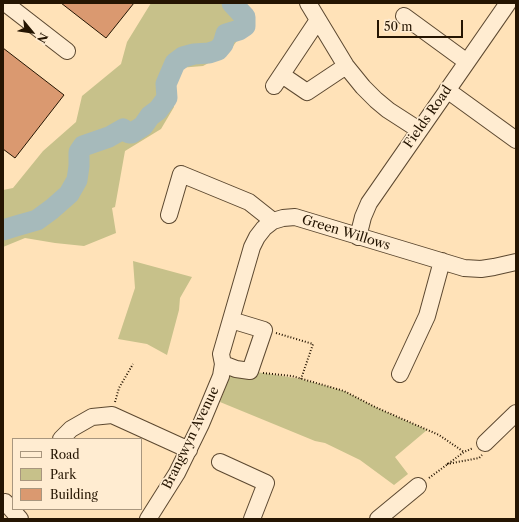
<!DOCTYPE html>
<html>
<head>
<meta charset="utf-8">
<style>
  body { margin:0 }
  #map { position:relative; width:519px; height:522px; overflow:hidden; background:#ffe2b8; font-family:"Libre Caslon Text",serif }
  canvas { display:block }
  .frame { position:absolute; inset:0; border:4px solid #251502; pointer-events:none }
  .legend { position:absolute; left:12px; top:438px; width:130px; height:72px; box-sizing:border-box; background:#ffecd1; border:1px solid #a8967e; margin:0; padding:5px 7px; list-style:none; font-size:12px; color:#251502 }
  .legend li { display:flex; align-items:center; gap:8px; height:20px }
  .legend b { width:20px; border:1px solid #a8967e }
  .north { position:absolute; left:12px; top:12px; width:40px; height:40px; -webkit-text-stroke:3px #ffecd1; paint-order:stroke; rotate:119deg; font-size:11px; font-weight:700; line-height:16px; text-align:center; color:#251502 }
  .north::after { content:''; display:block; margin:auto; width:14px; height:18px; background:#251502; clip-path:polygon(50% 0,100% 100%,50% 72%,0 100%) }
  .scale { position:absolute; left:377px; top:20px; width:86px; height:18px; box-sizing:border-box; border:2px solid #251502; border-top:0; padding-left:5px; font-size:12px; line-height:14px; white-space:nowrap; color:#251502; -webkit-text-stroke:3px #ffecd1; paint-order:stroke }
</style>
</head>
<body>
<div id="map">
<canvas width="519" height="522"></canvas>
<div class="frame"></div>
<ul class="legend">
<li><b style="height:5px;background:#ffecd1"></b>Road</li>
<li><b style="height:11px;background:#c7c18a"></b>Park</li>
<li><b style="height:11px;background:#da9970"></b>Building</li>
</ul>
<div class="north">N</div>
<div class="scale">50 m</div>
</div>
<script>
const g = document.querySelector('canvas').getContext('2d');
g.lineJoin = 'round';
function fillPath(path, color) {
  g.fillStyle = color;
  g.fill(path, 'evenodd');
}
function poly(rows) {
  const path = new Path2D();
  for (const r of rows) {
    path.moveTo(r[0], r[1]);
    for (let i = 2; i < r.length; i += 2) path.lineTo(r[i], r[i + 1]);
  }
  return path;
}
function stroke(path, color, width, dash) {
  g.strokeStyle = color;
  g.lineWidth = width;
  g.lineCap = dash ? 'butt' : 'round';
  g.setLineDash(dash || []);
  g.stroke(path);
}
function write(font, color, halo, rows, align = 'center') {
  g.font = font + ' "Libre Caslon Text",serif';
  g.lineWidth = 3.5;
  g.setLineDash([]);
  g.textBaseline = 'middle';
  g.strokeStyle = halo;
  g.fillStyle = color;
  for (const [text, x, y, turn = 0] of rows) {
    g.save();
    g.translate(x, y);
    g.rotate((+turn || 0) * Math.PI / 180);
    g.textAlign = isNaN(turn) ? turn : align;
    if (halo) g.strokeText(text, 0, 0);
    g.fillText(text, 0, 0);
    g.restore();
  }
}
const green = poly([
  [151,3,235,3,247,19,241,35,229,52,203,66,179,68,170,90,174,107,161,129,125,151,115,207,112,208,116,233,84,246,55,243,25,238,3,247,3,190,13,188,43,151,76,122,82,96,121,64,127,42],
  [133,261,192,277,180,298,179,310,167,355,147,344,118,339,135,288],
  [233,368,250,371,301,379,344,391,375,407,427,430,395,457,408,474,394,485,360,460,325,443,315,441,220,402]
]);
const river = poly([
  [3,230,16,226,37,220,52,209,69,194,77,180,79,166,79,152,83,146,109,137,123,129,129,133,132,133,143,126,150,116,158,110,167,98,166,84,175,63,183,57,194,54,209,53,218,50,223,44,226,34,239,30,245,26,245,17,232,3]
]);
const building = poly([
  [61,3,134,3,106,38,61,3],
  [3,48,64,95,15,158,3,149,3,48]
]);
const path = poly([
  [276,333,313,344,301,379],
  [263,373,292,376,344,391,375,407,439,435,464,452],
  [115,402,119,388,133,364],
  [447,464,479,458,482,455],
  [429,478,464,452,473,448]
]);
const minor = poly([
  [5,3,67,51],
  [308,3,346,66,363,87,376,100,388,110,419,130],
  [404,16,467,62],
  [282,75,307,92,346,66],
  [274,86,318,20],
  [447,90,516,140],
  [169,215,181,174,249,202,273,221,283,218,295,217,464,268,481,269,494,267,516,262],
  [358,237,363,217,369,203,508,3],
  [223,364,236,369,250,371,264,330,231,320],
  [400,374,427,316,442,261],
  [61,439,71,429,92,417,112,415,189,450],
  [485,443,516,413],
  [220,462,266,483,252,519],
  [5,502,20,519],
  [148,519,177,473,201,424,221,376,223,364,221,354,252,247,257,237,264,228,273,221],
  [378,519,418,486]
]);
const streetNames = [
  ["Fields Road",428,117,-55],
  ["Green Willows",346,233,17],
  ["Brangwyn Avenue",191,438,-64]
];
fillPath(green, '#c7c18a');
stroke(river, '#a6babb', 21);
fillPath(building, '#da9970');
stroke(building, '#251502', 1);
stroke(minor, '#5c4830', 18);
stroke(path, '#251502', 2, [1, 2]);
stroke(minor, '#ffecd1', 16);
write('13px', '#251502', '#ffecd1', streetNames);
</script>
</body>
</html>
